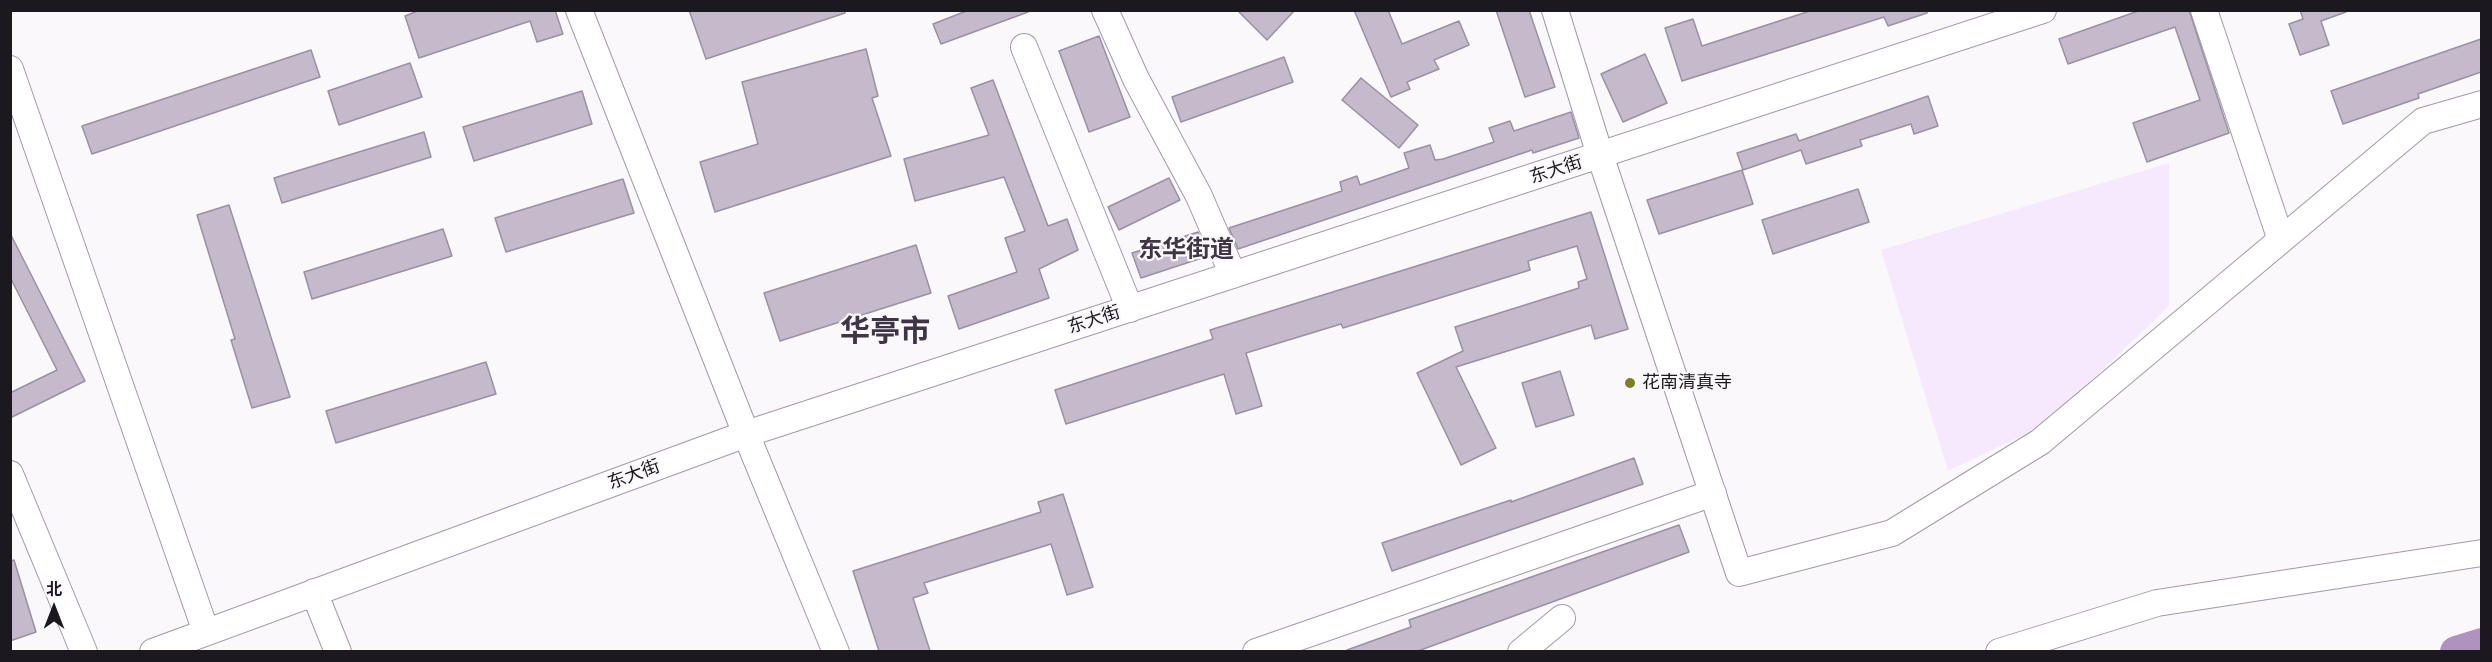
<!DOCTYPE html>
<html>
<head>
<meta charset="utf-8">
<style>
  body { margin:0 }
  #map { position:relative; width:2492px; height:662px; overflow:hidden; background:#fbf8fc; font-family:Rubik,"Noto Sans SC",sans-serif }
  canvas { display:block }
  .frame { position:absolute; inset:0; border:12px solid #1c181f; pointer-events:none }
  .north { position:absolute; left:24px; top:578px; width:60px; height:60px; -webkit-text-stroke:4px #fbf8fc; paint-order:stroke; rotate:0deg; font-size:16px; font-weight:700; line-height:24px; text-align:center; color:#1c181f }
  .north::after { content:''; display:block; margin:auto; width:21px; height:27px; background:#1c181f; clip-path:polygon(50% 0,100% 100%,50% 72%,0 100%) }
</style>
</head>
<body>
<div id="map">
<canvas width="2492" height="662"></canvas>
<div class="frame"></div>
<div class="north">北</div>
</div>
<script>
const g = document.querySelector('canvas').getContext('2d');
g.lineJoin = 'round';
function fillPath(path, color) {
  g.fillStyle = color;
  g.fill(path, 'evenodd');
}
function poly(rows) {
  const path = new Path2D();
  for (const r of rows) {
    path.moveTo(r[0], r[1]);
    for (let i = 2; i < r.length; i += 2) path.lineTo(r[i], r[i + 1]);
  }
  return path;
}
function stroke(path, color, width, dash) {
  g.strokeStyle = color;
  g.lineWidth = width;
  g.lineCap = dash ? 'butt' : 'round';
  g.setLineDash(dash || []);
  g.stroke(path);
}
function write(font, color, halo, rows, align = 'center') {
  g.font = font + ' Rubik,"Noto Sans SC",sans-serif';
  g.lineWidth = 4.5;
  g.setLineDash([]);
  g.textBaseline = 'middle';
  g.strokeStyle = halo;
  g.fillStyle = color;
  for (const [text, x, y, turn = 0] of rows) {
    g.save();
    g.translate(x, y);
    g.rotate((+turn || 0) * Math.PI / 180);
    g.textAlign = isNaN(turn) ? turn : align;
    if (halo) g.strokeText(text, 0, 0);
    g.fillText(text, 0, 0);
    g.restore();
  }
}
const built = poly([
  [2169,163,2169,306,2045,425,1948,471,1881,250]
]);
const river = poly([
  [2456,652,2482,644]
]);
const building = poly([
  [420,10,555,10,563,34,537,42,530,21,419,58,405,16,420,10],
  [689,10,845,10,845,13,706,59,689,10],
  [969,10,1027,10,1028,12,941,44,933,24,969,10],
  [1237,10,1295,10,1267,40,1237,10],
  [1354,10,1388,10,1402,44,1459,21,1469,45,1434,60,1439,69,1407,82,1410,89,1391,97,1354,10],
  [1496,10,1529,10,1555,87,1525,97,1496,10],
  [1813,10,1927,10,1927,13,1888,26,1884,17,1682,81,1665,28,1693,19,1702,46,1813,10],
  [2141,10,2189,10,2229,133,2147,162,2133,123,2200,100,2175,27,2068,64,2059,39,2141,10],
  [2300,10,2346,10,2346,12,2321,21,2329,45,2300,55,2289,24,2303,19,2300,10],
  [1099,36,1130,117,1089,132,1059,51,1099,36],
  [2481,39,2481,72,2418,94,2419,98,2343,124,2331,91,2481,39],
  [866,49,878,96,872,98,891,156,715,212,700,162,758,144,742,82,866,49],
  [311,50,320,77,92,154,82,126,311,50],
  [1645,54,1667,103,1623,122,1601,74,1645,54],
  [1284,57,1293,82,1181,122,1172,97,1284,57],
  [410,63,422,97,339,125,328,91,410,63],
  [1361,78,1418,125,1399,148,1342,100,1361,78],
  [993,80,1048,226,1067,219,1078,250,1039,269,1049,298,959,329,948,296,1017,272,1005,238,1025,231,1004,177,915,201,904,159,989,135,971,88,993,80],
  [582,91,592,124,474,161,463,127,582,91],
  [1928,96,1938,126,1914,134,1911,124,1860,140,1862,146,1806,164,1801,150,1743,170,1737,153,1796,134,1799,141,1928,96],
  [1571,112,1579,138,1533,153,1532,150,1238,249,1229,228,1342,191,1340,182,1357,176,1360,185,1409,168,1404,153,1430,145,1435,160,1443,159,1494,142,1489,128,1510,121,1514,131,1571,112],
  [424,132,431,157,282,203,274,178,424,132],
  [1742,170,1753,204,1659,234,1647,200,1742,170],
  [1169,178,1180,200,1119,230,1108,207,1169,178],
  [623,179,634,213,506,252,495,218,623,179],
  [1858,189,1869,222,1773,254,1762,220,1858,189],
  [229,205,290,397,252,408,231,340,235,339,197,215,229,205],
  [1591,212,1628,329,1595,339,1591,325,1456,367,1496,448,1461,465,1417,373,1463,351,1455,327,1579,288,1578,282,1587,279,1577,246,1528,261,1530,270,1343,328,1341,324,1246,353,1262,406,1236,414,1224,374,1066,424,1055,390,1213,339,1210,330,1591,212],
  [443,229,452,256,312,299,304,272,443,229],
  [1198,232,1208,256,1141,278,1132,253,1198,232],
  [10,233,85,381,10,418,10,393,57,370,10,277,10,233],
  [916,245,931,293,780,341,764,293,916,245],
  [486,362,496,394,336,443,326,411,486,362],
  [1560,371,1574,415,1536,427,1522,383,1560,371],
  [1634,458,1643,484,1392,571,1382,543,1511,500,1511,502,1634,458],
  [1063,494,1093,587,1067,595,1051,544,924,583,928,593,913,598,930,651,879,651,853,571,1041,512,1038,502,1063,494],
  [1679,525,1689,552,1418,651,1347,651,1347,650,1411,627,1409,620,1679,525],
  [14,560,36,632,10,641,10,561,14,560]
]);
const minor = poly([
  [579,10,746,434,836,652],
  [1105,10,1136,79,1199,196,1233,275],
  [1555,10,1600,155,1739,573,1892,533,2040,442,2423,121,2482,104],
  [2204,10,2281,240],
  [1024,47,1130,309],
  [10,69,206,632],
  [10,474,84,652],
  [314,592,338,652],
  [153,652,746,434,2043,10],
  [1256,652,1713,493],
  [1521,652,1562,618],
  [1999,652,2157,603,2482,553]
]);
const markers = [
  [1630,383,6,"#7d7f28"]
];
const streetNames = [
  ["东大街",1556,170,-18],
  ["东大街",1094,320,-18],
  ["东大街",634,475,-20]
];
const poiNames = [
  ["花南清真寺",1642,383]
];
const districtNames = [
  ["东华街道",1186,250]
];
const townNames = [
  ["华亭市",885,332]
];
fillPath(built, '#f6e9fe');
stroke(river, '#af93be', 32);
fillPath(building, '#c5b9cc');
stroke(building, '#9b90a2', 1.5);
stroke(minor, '#a498ab', 28);
stroke(minor, '#fff', 26);
for (const [x, y, r, color] of markers) {
  const dot = new Path2D();
  dot.arc(x, y, r, 0, 2 * Math.PI);
  g.fillStyle = color;
  g.fill(dot);
  stroke(dot, '#fbf8fc', 2);
}
write('18px', '#1c181f', '#fbf8fc', streetNames);
write('18px', '#1c181f', '#fbf8fc', poiNames, 'left');
write('bold 24px', '#3f3545', '#fbf8fc', districtNames);
write('bold 30px', '#3f3545', '#fbf8fc', townNames);
</script>
</body>
</html>
